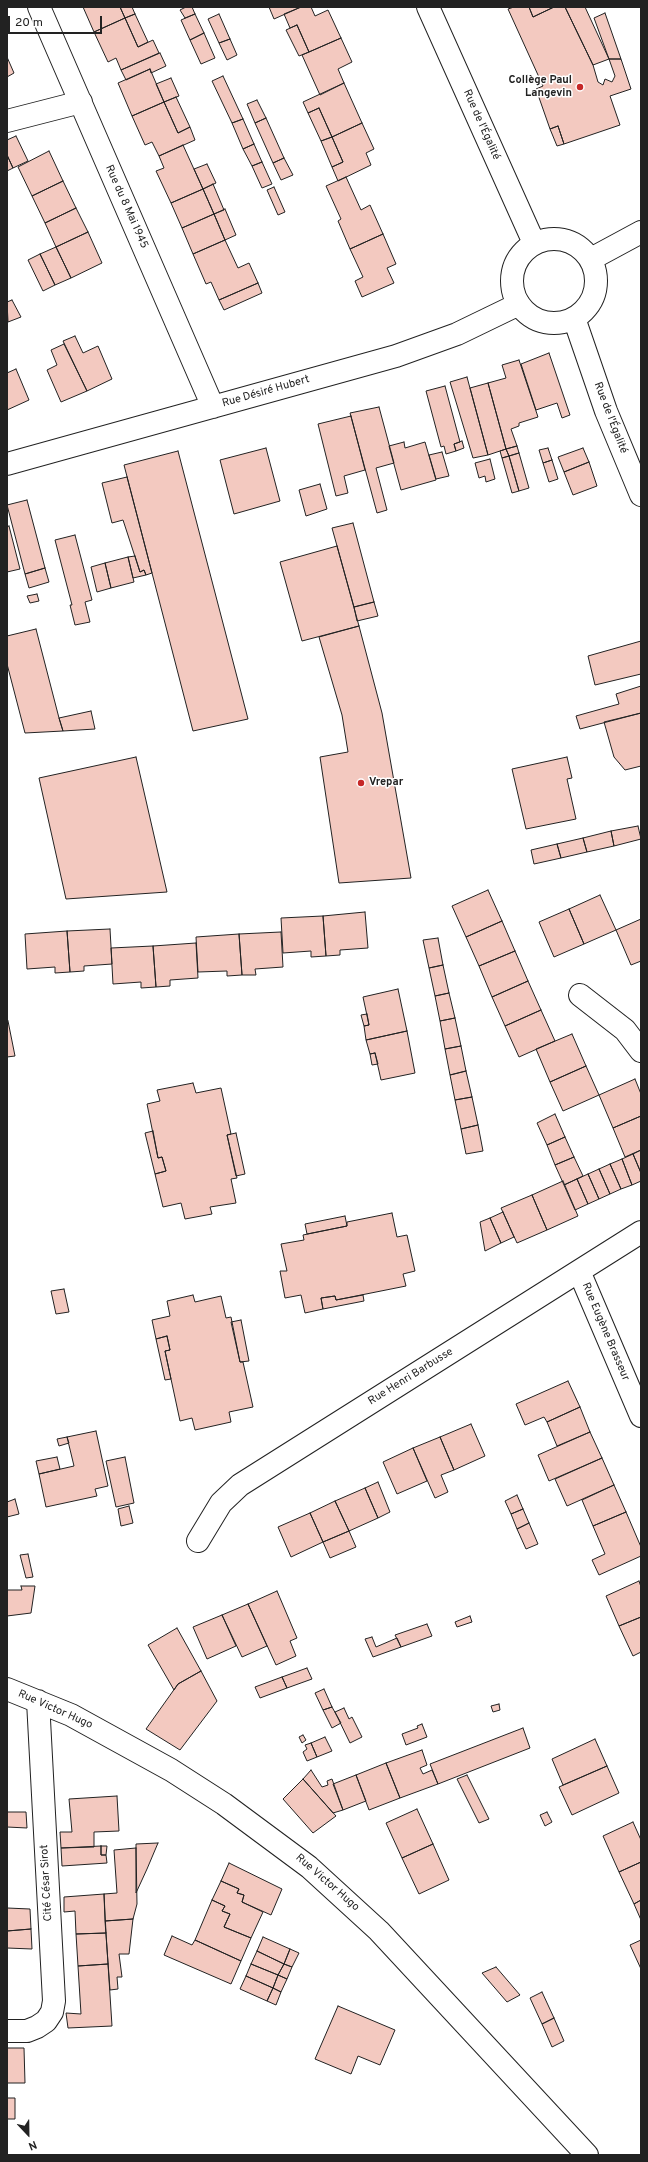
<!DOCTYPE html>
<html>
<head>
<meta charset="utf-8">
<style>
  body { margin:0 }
  #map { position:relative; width:648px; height:2162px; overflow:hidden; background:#fff; font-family:Overpass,sans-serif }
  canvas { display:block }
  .frame { position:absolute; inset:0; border:8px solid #222; pointer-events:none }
  .north { position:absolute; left:8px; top:2114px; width:40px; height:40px; -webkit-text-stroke:3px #fff; paint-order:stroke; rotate:158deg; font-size:11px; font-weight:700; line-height:16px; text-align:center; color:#222 }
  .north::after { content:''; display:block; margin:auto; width:14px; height:18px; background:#222; clip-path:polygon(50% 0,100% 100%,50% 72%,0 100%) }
  .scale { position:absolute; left:8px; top:16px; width:94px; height:18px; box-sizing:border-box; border:2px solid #222; border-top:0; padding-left:5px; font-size:12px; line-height:14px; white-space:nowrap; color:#222; -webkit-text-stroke:3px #fff; paint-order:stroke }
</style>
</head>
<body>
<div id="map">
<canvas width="648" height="2162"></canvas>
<div class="frame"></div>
<div class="north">N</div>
<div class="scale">20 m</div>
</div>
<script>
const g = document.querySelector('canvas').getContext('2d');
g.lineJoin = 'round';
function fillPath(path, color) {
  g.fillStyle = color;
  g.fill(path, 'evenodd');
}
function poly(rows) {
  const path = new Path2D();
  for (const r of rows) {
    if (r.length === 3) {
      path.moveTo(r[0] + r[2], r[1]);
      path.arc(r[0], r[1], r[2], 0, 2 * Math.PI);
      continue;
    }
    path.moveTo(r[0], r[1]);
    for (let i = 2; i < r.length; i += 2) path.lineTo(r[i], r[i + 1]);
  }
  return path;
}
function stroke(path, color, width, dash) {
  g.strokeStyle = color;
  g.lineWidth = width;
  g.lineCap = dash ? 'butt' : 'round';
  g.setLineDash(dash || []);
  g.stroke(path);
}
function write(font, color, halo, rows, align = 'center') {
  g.font = font + ' Overpass,sans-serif';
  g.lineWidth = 3;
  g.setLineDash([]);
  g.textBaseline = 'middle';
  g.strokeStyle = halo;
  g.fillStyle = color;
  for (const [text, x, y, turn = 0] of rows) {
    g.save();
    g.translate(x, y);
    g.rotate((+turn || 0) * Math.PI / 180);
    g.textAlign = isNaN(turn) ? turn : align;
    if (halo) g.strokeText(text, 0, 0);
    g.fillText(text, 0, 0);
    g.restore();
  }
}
const building = poly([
  [83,7,120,7,125,18,94,32,83,7],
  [120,7,132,7,135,14,125,18,120,7],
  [186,7,192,7,195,14,185,18,180,10,186,7],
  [269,7,301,7,274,19,269,7],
  [301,7,311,7,315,16,328,10,341,38,309,52,297,25,290,28,284,14,301,7],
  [514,7,529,7,533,17,554,7,565,7,593,65,598,82,603,85,605,79,612,82,615,76,609,59,621,59,631,89,610,96,620,125,564,144,558,126,550,129,536,89,543,86,508,9,514,7],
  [529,7,554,7,533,17,529,7],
  [565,7,585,7,609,59,593,65,565,7],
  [605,13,621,59,609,59,594,18,605,13],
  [135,14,148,42,138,47,125,18,135,14],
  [195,14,204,33,190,40,181,20,195,14],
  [219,14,230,39,219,43,208,19,219,14],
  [125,18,138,47,153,40,159,53,121,70,116,58,108,62,94,32,125,18],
  [297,25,309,52,299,56,286,30,297,25],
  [204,33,215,58,201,64,190,40,204,33],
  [341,38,352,62,338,69,344,83,320,95,302,55,341,38],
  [230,39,237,55,227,60,219,43,230,39],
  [160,53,166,66,151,73,150,69,126,80,121,70,160,53],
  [7,57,14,73,7,77,7,57],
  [150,69,164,102,132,116,118,83,150,69],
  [223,76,243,119,232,123,212,81,223,76],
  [171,78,179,96,164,102,156,84,171,78],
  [344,83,362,123,332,137,319,108,308,113,303,102,344,83],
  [176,97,190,127,178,133,164,102,176,97],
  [257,100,266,118,255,123,247,104,257,100],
  [164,102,178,133,190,127,195,140,159,156,152,142,145,145,132,116,164,102],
  [319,108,332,137,321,141,308,113,319,108],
  [266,118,284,158,273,163,255,123,266,118],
  [243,119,254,144,243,149,232,123,243,119],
  [362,123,374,149,366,153,371,165,338,181,332,167,343,162,332,137,362,123],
  [558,126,564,144,557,146,550,129,558,126],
  [16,136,28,161,13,168,7,155,7,140,16,136],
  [332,137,343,162,332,167,321,141,332,137],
  [254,144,262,162,252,166,243,149,254,144],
  [183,145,203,189,171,203,156,171,164,168,159,156,183,145],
  [49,151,63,181,32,196,18,167,49,151],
  [7,155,13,168,7,171,7,155],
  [284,158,293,175,281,180,273,163,284,158],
  [262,162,272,184,262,188,252,166,262,162],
  [207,164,216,183,203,189,194,169,207,164],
  [346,177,361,210,370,205,383,234,350,249,338,221,341,219,326,186,346,177],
  [63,181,76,208,45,223,32,196,63,181],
  [213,184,224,210,214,214,203,189,213,184],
  [274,187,285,212,278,215,267,190,274,187],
  [203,189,214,214,182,228,171,203,203,189],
  [76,208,88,232,56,247,45,223,76,208],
  [225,209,236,235,225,240,214,214,225,209],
  [214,214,225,240,193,254,182,228,214,214],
  [88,232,102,263,71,278,56,247,88,232],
  [383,234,396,264,387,268,394,283,362,297,355,281,363,277,350,249,383,234],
  [225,240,238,268,249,263,258,283,219,300,211,282,206,284,193,254,225,240],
  [56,247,71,278,55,285,40,254,56,247],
  [40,254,55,285,43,291,28,260,40,254],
  [258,283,262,293,224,310,219,300,258,283],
  [12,300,21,317,8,322,7,302,12,300],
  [75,336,83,353,98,346,112,379,87,391,63,341,75,336],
  [64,344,87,391,61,402,47,370,57,365,51,350,64,344],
  [549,353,570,415,562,418,557,403,536,410,521,364,549,353],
  [519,360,538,417,519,423,519,426,511,429,517,446,506,449,488,383,506,378,502,365,519,360],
  [16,369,29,400,7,410,7,373,16,369],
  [467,377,488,455,473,458,450,382,467,377],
  [488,383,506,449,488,455,470,388,488,383],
  [445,386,460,442,454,444,456,451,446,454,444,446,441,447,426,391,445,386],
  [379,407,394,463,376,468,387,510,377,513,350,413,379,407],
  [351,416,365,470,344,476,348,493,336,496,318,424,351,416],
  [462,441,464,448,456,451,454,444,462,441],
  [404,442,405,448,425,442,436,480,401,490,389,446,404,442],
  [517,446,519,453,509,456,506,449,517,446],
  [266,448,280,501,234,514,220,460,266,448],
  [548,448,552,460,543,463,539,450,548,448],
  [583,448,589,462,564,472,558,457,583,448],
  [506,449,509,456,502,458,500,451,506,449],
  [178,451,248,719,193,731,124,465,178,451],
  [442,452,449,476,436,479,429,455,442,452],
  [519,453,529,488,519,491,509,456,519,453],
  [509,456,519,491,512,493,502,458,509,456],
  [490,459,495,479,486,482,485,476,479,478,475,463,490,459],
  [552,460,558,479,549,482,543,463,552,460],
  [589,462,597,486,573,495,564,472,589,462],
  [127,477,152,573,146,575,144,570,140,572,123,520,112,523,102,483,127,477],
  [320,484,327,509,306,516,299,490,320,484],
  [27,500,45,568,25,574,7,505,27,500],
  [353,523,374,602,354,607,332,528,353,523],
  [9,526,20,569,7,572,7,527,9,526],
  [75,535,92,600,85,602,90,622,75,625,70,605,72,605,55,540,75,535],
  [337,546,359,626,302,641,280,562,337,546],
  [135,556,140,572,144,570,146,575,133,578,128,557,135,556],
  [128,557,134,582,111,588,105,563,128,557],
  [105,563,111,588,97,592,91,567,105,563],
  [45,568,49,582,29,588,25,574,45,568],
  [37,594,39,601,30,603,27,596,37,594],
  [374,602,378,616,357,621,354,607,374,602],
  [359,626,382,713,411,878,339,883,320,757,348,752,342,715,319,637,359,626],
  [36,629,59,718,63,731,25,733,7,664,7,636,36,629],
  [641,641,641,674,595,685,588,656,641,641],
  [641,686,641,713,580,729,576,716,619,704,616,694,641,686],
  [91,711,95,729,63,731,59,718,91,711],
  [641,713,641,766,625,770,614,757,604,722,641,713],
  [136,757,167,892,66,899,39,778,136,757],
  [567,757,572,778,567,779,576,819,526,829,512,769,567,757],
  [638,826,641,839,614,846,611,831,638,826],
  [611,831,614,846,587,852,583,838,611,831],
  [583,838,587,852,561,858,557,844,583,838],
  [557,844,561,858,534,864,531,850,557,844],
  [488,890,502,921,466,937,452,906,488,890],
  [600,895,616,930,584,944,569,909,600,895],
  [569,909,584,944,554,957,539,922,569,909],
  [365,912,368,948,340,950,340,955,326,956,323,916,365,912],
  [323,916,326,956,311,957,311,951,283,953,281,918,323,916],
  [641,919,641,961,631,965,616,930,641,919],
  [502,921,515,951,479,966,466,937,502,921],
  [110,929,112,964,84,966,84,971,70,972,67,931,110,929],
  [67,931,70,972,55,973,55,967,27,969,25,934,67,931],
  [281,932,283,967,255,969,256,975,242,975,239,934,281,932],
  [239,934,242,975,227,976,227,971,198,972,196,937,239,934],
  [438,938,443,965,429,968,423,940,438,938],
  [196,943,198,978,170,980,170,986,156,987,153,946,196,943],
  [153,946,156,987,141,988,141,982,113,984,111,948,153,946],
  [515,951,528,981,492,997,479,966,515,951],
  [443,965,449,993,435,996,429,968,443,965],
  [528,981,541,1010,505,1026,492,997,528,981],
  [398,989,407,1031,366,1040,364,1026,369,1025,363,997,398,989],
  [449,993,455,1018,440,1021,435,996,449,993],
  [541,1010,555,1041,519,1057,505,1026,541,1010],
  [367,1014,369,1025,364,1026,361,1015,367,1014],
  [455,1018,461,1046,445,1049,440,1021,455,1018],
  [8,1021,15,1056,7,1057,7,1022,8,1021],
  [407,1031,415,1073,381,1080,375,1053,370,1054,366,1040,407,1031],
  [572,1034,586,1066,550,1082,536,1049,572,1034],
  [461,1046,466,1071,450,1075,445,1049,461,1046],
  [375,1053,378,1064,372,1065,370,1054,375,1053],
  [586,1066,599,1095,563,1111,550,1082,586,1066],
  [466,1071,472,1097,455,1100,450,1075,466,1071],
  [635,1079,641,1094,641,1116,613,1128,599,1095,635,1079],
  [193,1083,196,1093,221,1088,231,1134,227,1135,237,1178,231,1179,236,1203,210,1207,212,1214,185,1219,181,1203,163,1207,155,1174,166,1171,162,1157,158,1158,147,1104,160,1101,157,1090,193,1083],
  [472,1097,478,1125,461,1129,455,1100,472,1097],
  [555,1114,565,1137,547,1145,537,1123,555,1114],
  [641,1116,641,1150,625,1157,613,1128,641,1116],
  [478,1125,483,1151,466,1154,461,1129,478,1125],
  [153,1131,158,1158,162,1157,166,1171,155,1174,145,1133,153,1131],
  [236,1133,245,1174,236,1176,227,1135,236,1133],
  [565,1137,574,1157,555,1165,547,1145,565,1137],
  [641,1150,641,1173,633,1154,641,1150],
  [633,1154,641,1173,641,1181,632,1185,622,1159,633,1154],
  [574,1157,583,1176,564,1185,555,1165,574,1157],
  [622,1159,632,1185,621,1189,610,1164,622,1159],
  [610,1164,621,1189,610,1194,599,1169,610,1164],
  [599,1169,610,1194,599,1199,588,1174,599,1169],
  [588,1174,599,1199,588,1204,577,1179,588,1174],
  [577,1179,588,1204,575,1210,564,1185,577,1179],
  [563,1181,578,1216,547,1230,532,1195,563,1181],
  [532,1195,547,1230,517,1243,501,1208,532,1195],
  [503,1212,514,1237,501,1243,490,1218,503,1212],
  [392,1213,397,1237,407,1235,415,1271,403,1274,406,1286,336,1300,335,1296,321,1298,323,1309,305,1313,301,1295,285,1298,280,1271,287,1271,281,1244,304,1240,303,1235,347,1226,347,1222,392,1213],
  [345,1216,347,1226,307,1234,305,1224,345,1216],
  [490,1218,501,1243,485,1251,480,1222,490,1218],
  [64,1289,69,1312,56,1314,51,1291,64,1289],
  [193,1295,195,1302,221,1296,226,1318,231,1317,240,1362,243,1362,253,1407,229,1412,231,1422,195,1430,192,1418,180,1421,165,1351,170,1350,167,1336,156,1339,152,1320,170,1316,167,1301,193,1295],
  [363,1295,364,1301,323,1309,321,1298,335,1296,336,1300,363,1295],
  [241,1320,249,1361,240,1362,231,1322,241,1320],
  [167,1336,170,1350,165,1351,171,1379,165,1380,156,1339,167,1336],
  [568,1381,580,1407,547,1422,544,1417,525,1425,516,1404,568,1381],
  [580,1407,590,1432,557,1446,547,1422,580,1407],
  [471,1424,485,1456,454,1470,440,1437,471,1424],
  [96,1431,108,1486,95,1489,97,1496,46,1507,39,1474,74,1466,67,1437,96,1431],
  [590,1432,602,1458,549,1481,538,1455,590,1432],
  [67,1437,69,1443,59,1446,57,1439,67,1437],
  [440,1437,454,1470,441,1475,448,1492,435,1498,413,1448,440,1437],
  [413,1448,427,1481,397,1494,383,1462,413,1448],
  [57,1457,60,1469,39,1474,36,1461,57,1457],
  [125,1457,134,1503,116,1507,106,1461,125,1457],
  [602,1458,614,1485,567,1506,555,1479,602,1458],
  [378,1482,390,1512,378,1518,365,1488,378,1482],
  [614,1485,626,1512,593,1526,582,1500,614,1485],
  [365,1488,378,1518,349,1531,335,1501,365,1488],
  [517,1495,523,1509,511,1514,505,1501,517,1495],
  [15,1499,19,1514,7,1517,7,1502,15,1499],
  [335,1501,349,1531,323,1542,310,1513,335,1501],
  [129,1506,133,1523,121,1526,118,1509,129,1506],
  [523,1509,529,1523,517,1529,511,1514,523,1509],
  [626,1512,641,1547,641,1556,599,1575,592,1560,605,1554,593,1526,626,1512],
  [310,1513,323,1542,291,1557,278,1527,310,1513],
  [529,1523,538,1544,526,1549,517,1529,529,1523],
  [349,1531,356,1547,330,1558,323,1542,349,1531],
  [28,1554,33,1577,26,1578,20,1555,28,1554],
  [639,1581,641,1587,641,1617,619,1626,606,1596,639,1581],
  [21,1586,35,1586,31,1613,7,1616,7,1590,22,1590,21,1586],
  [277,1591,297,1638,290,1641,296,1656,276,1665,248,1604,277,1591],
  [248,1604,267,1646,242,1657,222,1615,248,1604],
  [222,1615,236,1646,207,1659,193,1627,222,1615],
  [470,1616,472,1622,457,1627,455,1622,470,1616],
  [641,1617,641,1652,633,1656,619,1626,641,1617],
  [427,1624,432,1636,401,1647,395,1635,427,1624],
  [177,1628,201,1671,178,1684,174,1690,148,1645,177,1628],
  [372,1637,376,1647,397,1638,401,1647,373,1657,365,1639,372,1637],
  [307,1668,312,1679,287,1688,282,1677,307,1668],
  [201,1671,217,1701,180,1750,146,1729,178,1684,201,1671],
  [282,1677,287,1688,260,1698,255,1687,282,1677],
  [324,1689,332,1707,323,1710,315,1693,324,1689],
  [499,1704,500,1710,493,1712,491,1706,499,1704],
  [332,1707,341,1723,332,1728,323,1710,332,1707],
  [344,1708,349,1719,352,1717,362,1737,350,1743,335,1712,344,1708],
  [422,1724,427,1737,406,1745,402,1734,418,1728,417,1726,422,1724],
  [523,1728,530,1748,438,1784,430,1764,523,1728],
  [303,1735,306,1740,302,1743,299,1737,303,1735],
  [325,1737,332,1751,317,1757,311,1743,325,1737],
  [595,1739,607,1766,563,1785,552,1759,595,1739],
  [311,1743,317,1757,307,1761,303,1752,307,1749,305,1745,311,1743],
  [422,1750,427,1765,420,1768,423,1774,432,1770,438,1784,400,1798,386,1763,422,1750],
  [386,1763,400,1798,369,1810,356,1775,386,1763],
  [607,1766,619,1793,572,1815,559,1787,607,1766],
  [311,1770,322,1787,328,1785,327,1781,332,1779,343,1810,333,1813,303,1779,311,1770],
  [356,1775,366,1801,343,1810,333,1784,356,1775],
  [467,1775,489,1819,479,1823,457,1779,467,1775],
  [303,1779,336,1816,313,1833,283,1799,303,1779],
  [117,1796,119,1831,94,1832,94,1847,61,1848,60,1832,72,1832,69,1799,117,1796],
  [417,1809,433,1844,402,1858,386,1823,417,1809],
  [7,1812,26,1812,27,1828,7,1827,7,1812],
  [547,1812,552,1822,545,1826,540,1815,547,1812],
  [633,1822,641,1840,641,1862,619,1872,603,1836,633,1822],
  [158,1843,147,1869,136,1893,136,1844,158,1843],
  [433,1844,449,1880,419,1894,402,1858,433,1844],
  [101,1846,107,1846,106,1855,101,1855,101,1846],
  [101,1846,101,1855,106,1855,107,1863,62,1866,61,1848,101,1846],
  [136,1848,137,1904,133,1919,105,1921,104,1894,117,1893,114,1850,136,1848],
  [641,1862,641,1900,634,1904,619,1872,641,1862],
  [229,1863,282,1889,271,1915,242,1902,244,1895,237,1893,239,1889,221,1881,229,1863],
  [221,1881,239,1889,237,1893,244,1895,242,1902,263,1912,251,1938,224,1927,230,1914,222,1911,225,1906,212,1900,221,1881],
  [104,1894,106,1933,76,1934,75,1911,64,1912,64,1897,104,1894],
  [212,1900,225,1906,222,1911,230,1914,224,1927,251,1938,241,1961,195,1940,212,1900],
  [641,1900,641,1920,634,1904,641,1900],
  [7,1908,30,1909,31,1929,7,1931,7,1908],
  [133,1919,129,1954,119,1954,122,1977,117,1977,118,1989,110,1990,105,1921,133,1919],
  [31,1929,32,1949,7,1948,7,1931,31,1929],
  [106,1933,108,1964,78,1966,76,1934,106,1933],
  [172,1936,192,1945,195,1940,241,1961,231,1984,164,1955,172,1936],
  [263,1937,290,1949,284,1964,257,1951,263,1937],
  [641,1940,641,1969,630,1945,641,1940],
  [290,1949,299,1953,292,1967,284,1964,290,1949],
  [257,1951,284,1964,278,1975,251,1964,257,1951],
  [108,1964,112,2026,68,2028,66,2013,81,2014,78,1966,108,1964],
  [251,1964,278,1975,273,1988,246,1976,251,1964],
  [284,1964,292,1967,287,1979,278,1975,284,1964],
  [496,1967,520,1995,507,2002,482,1973,496,1967],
  [278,1975,287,1979,281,1992,273,1988,278,1975],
  [246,1976,273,1988,267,2001,240,1989,246,1976],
  [273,1988,281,1992,276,2005,267,2001,273,1988],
  [542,1992,554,2018,542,2024,530,1998,542,1992],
  [338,2006,395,2030,380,2065,358,2056,351,2074,315,2059,338,2006],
  [554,2018,564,2041,552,2047,542,2024,554,2018],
  [7,2048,24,2048,25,2083,7,2083,7,2048],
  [7,2098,15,2098,15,2119,7,2119,7,2098]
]);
const minor = poly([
  [39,7,213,407],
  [428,7,534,243],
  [7,121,81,102],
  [554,281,42],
  [591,259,641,232],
  [574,318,606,411,641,495],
  [7,464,396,356,457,334,519,304],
  [580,995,625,1030,641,1051],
  [579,1271,641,1416],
  [198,1541,221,1503,240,1485,641,1232],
  [7,1689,71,1715,171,1770,224,1804,309,1867,379,1931,587,2155],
  [7,2031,27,2031,37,2027,46,2021,52,2012,54,2001,38,1701]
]);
const markers = [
  [580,87,4,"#c62828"],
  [361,783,4,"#c62828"]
];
const poiNames = [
  ["Collège Paul",572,81],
  ["Langevin",572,94],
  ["Vrepar",369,783,"left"]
];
const streetNames = [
  ["Rue de l'Égalité",481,125,66],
  ["Rue du 8 Mai 1945",126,207,66],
  ["Rue Désiré Hubert",266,392,-16],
  ["Rue de l'Égalité",610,418,69],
  ["Rue Eugène Brasseur",605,1332,67],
  ["Rue Henri Barbusse",411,1377,-32],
  ["Rue Victor Hugo",55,1710,24],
  ["Cité César Sirot",47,1883,-93],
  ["Rue Victor Hugo",327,1883,41]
];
fillPath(building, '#f3c9c0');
stroke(building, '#222', 1);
stroke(minor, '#222', 24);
stroke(minor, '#fff', 22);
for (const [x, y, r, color] of markers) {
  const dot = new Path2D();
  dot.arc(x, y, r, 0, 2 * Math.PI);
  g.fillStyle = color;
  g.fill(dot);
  stroke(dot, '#fff', 1.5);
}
write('bold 11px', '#222', '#fff', poiNames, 'right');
write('11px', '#222', '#fff', streetNames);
</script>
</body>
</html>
